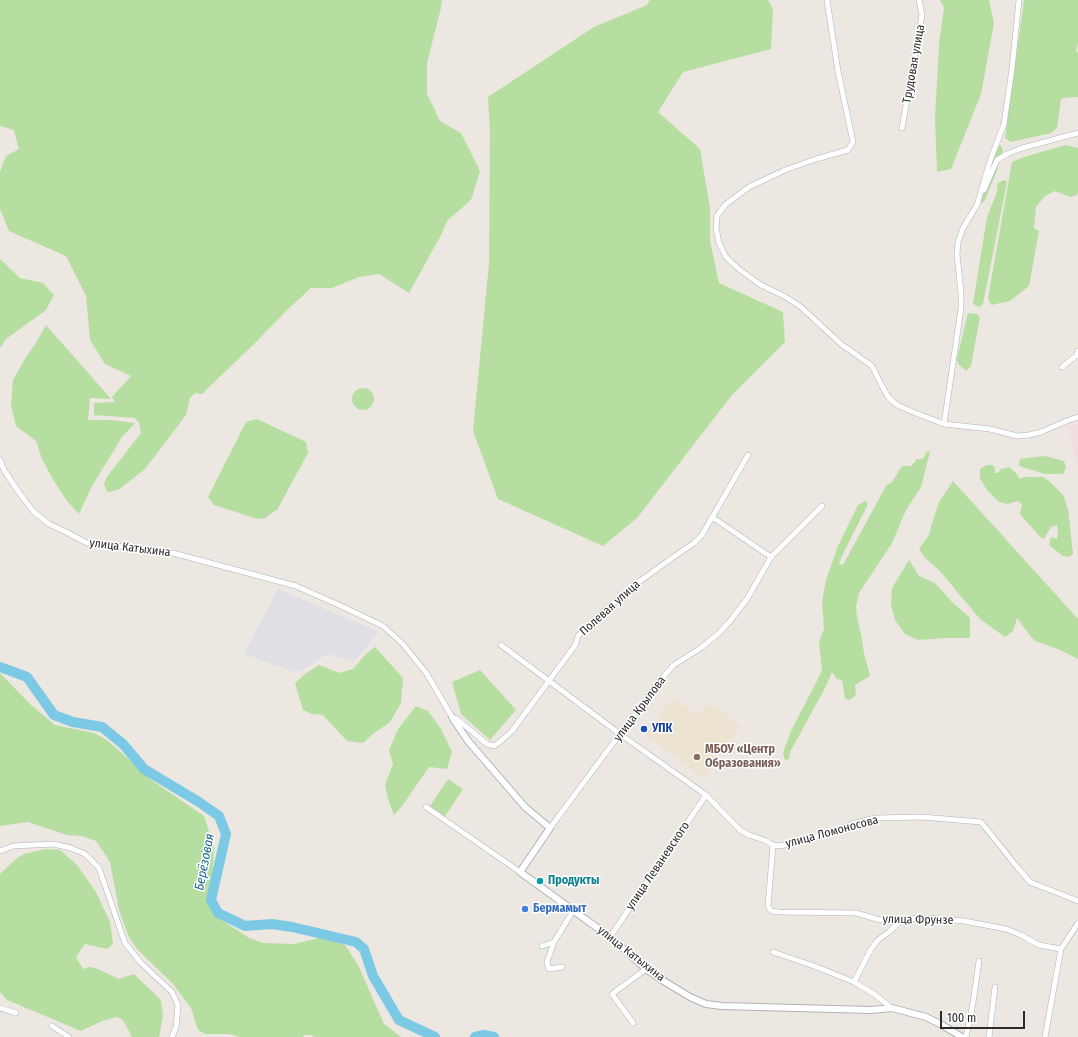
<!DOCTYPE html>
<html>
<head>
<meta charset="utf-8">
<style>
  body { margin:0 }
  #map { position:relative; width:1078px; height:1037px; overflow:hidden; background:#ece7e0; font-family:"Fira Sans Condensed",sans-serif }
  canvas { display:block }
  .scale { position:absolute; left:940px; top:1011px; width:85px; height:18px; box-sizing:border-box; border:2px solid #2c2c2c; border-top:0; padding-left:5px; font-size:12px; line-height:14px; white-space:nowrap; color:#2c2c2c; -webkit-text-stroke:3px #fff; paint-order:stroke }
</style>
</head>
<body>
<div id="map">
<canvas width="1078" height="1037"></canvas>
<div class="scale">100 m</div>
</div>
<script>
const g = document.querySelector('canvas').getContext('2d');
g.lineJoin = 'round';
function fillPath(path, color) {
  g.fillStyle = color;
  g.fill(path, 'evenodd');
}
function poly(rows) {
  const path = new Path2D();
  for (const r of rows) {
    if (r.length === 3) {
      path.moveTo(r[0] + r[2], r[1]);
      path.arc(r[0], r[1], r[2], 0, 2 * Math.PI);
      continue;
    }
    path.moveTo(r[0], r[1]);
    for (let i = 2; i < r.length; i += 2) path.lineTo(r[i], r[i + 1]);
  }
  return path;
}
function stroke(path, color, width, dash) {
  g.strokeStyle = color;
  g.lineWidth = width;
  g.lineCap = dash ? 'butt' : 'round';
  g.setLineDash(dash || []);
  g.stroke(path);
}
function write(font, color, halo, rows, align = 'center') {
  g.font = font + ' "Fira Sans Condensed",sans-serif';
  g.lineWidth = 3;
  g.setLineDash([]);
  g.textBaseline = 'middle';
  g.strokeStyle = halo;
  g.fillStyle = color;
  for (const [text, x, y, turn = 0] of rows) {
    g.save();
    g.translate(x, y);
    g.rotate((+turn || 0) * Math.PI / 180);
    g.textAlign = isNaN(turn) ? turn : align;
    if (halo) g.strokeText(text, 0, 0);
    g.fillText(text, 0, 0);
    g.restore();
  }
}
const industrial = poly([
  [278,589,379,632,355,661,327,654,305,669,294,672,244,654]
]);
const education = poly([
  [672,698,697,714,711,704,741,726,703,778,646,735]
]);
const medical = poly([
  [1078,423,1078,466,1067,426]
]);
const green = poly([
  [0,0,442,0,441,8,427,63,427,94,440,121,461,133,480,171,471,200,447,221,441,235,409,293,379,274,359,277,332,288,311,288,286,311,255,343,202,394,195,393,190,398,186,415,145,469,118,490,107,492,104,484,106,478,141,433,139,423,135,418,94,415,94,403,115,402,112,397,131,376,105,364,90,340,86,296,66,256,9,231,0,209,0,172,6,156,19,149,14,130,0,126],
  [650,0,768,0,773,9,771,49,683,72,658,112,700,149,710,208,710,241,719,283,783,312,785,342,732,395,637,518,603,546,498,499,473,431,489,263,490,131,488,97,594,27,647,5],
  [940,0,989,0,994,23,981,94,951,169,937,172,935,118,939,44,944,8],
  [1024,0,1078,0,1078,42,1076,52,1078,52,1078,97,1063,98,1061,99,1057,128,1051,133,1011,142,1005,138],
  [1000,145,1002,147,1003,150,998,164,998,168,985,200,982,203,979,200,997,149],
  [1065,145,1078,148,1078,191,1077,195,1070,197,1055,191,1045,196,1036,207,1034,228,1039,231,1029,286,1010,301,991,305,988,298,1012,162,1021,158],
  [1004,180,1007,182,983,304,979,307,973,304,987,217,997,192,998,183],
  [0,259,20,278,43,283,54,295,46,310,6,339,0,348],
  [968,313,977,314,980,317,971,366,966,371,958,364,957,359],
  [46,325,111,399,90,398,88,420,111,420,135,423,122,437,92,486,79,514,67,501,54,481,42,459,36,441,16,426,11,405,13,380,26,357,34,346],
  [363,399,11],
  [257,419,306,442,308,453,277,510,273,512,265,518,258,519,214,505,208,497,246,422],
  [927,451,930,452,921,487,906,510,892,543,859,593,856,607,857,617,861,634,864,653,870,676,855,685,856,695,850,700,845,699,842,680,837,679,832,672,825,688,790,752,789,759,785,760,783,753,791,731,822,671,819,642,824,629,822,602,826,580,838,546,858,505,865,501,867,502,867,506,841,558,839,564,843,565,886,486,892,482,902,466,911,466,917,459,923,459],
  [1045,456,1064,461,1066,467,1063,474,1045,474,1019,466,1020,459],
  [987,465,993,465,995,468,995,473,998,473,1001,469,1009,467,1015,472,1020,479,1024,477,1043,477,1050,482,1063,495,1068,509,1073,554,1069,557,1063,556,1049,545,1051,537,1057,539,1058,531,1057,525,1051,527,1044,539,1040,537,1020,514,1022,505,1018,501,1007,504,999,502,987,490,980,478,980,469],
  [953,481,1078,619,1078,659,1060,650,1035,641,1028,633,1017,618,1013,631,1005,637,980,619,939,570,925,558,919,549,929,535,932,523,939,502],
  [909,560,919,576,935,583,952,602,970,618,970,638,945,638,918,640,905,634,895,620,891,605,892,588],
  [375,647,403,678,401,703,390,722,373,734,363,743,347,741,323,715,312,714,303,710,295,683,305,674,319,665,339,673,353,669,366,654],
  [480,670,516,710,490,740,461,714,452,682],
  [0,673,30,704,55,725,94,733,107,740,153,781,204,816,214,846,213,869,208,897,212,911,217,917,249,938,263,943,294,944,323,937,345,945,358,965,384,1024,401,1037,315,1037,311,1035,304,1035,303,1037,240,1037,229,1034,205,1034,198,1030,191,1008,172,983,137,949,128,935,119,910,110,862,96,841,82,836,67,835,28,822,0,826],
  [416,706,428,711,441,729,452,752,447,769,429,767,402,806,394,815,388,799,385,785,393,764,389,750,398,729],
  [448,779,463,789,445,816,430,806],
  [46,849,60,850,77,865,96,892,110,922,113,944,107,949,85,944,76,957,83,969,90,967,98,969,119,979,134,974,161,1000,163,1016,159,1037,132,1037,123,1020,117,1017,102,1021,81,1031,7,1000,0,992,0,874,17,858,24,854]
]);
const river = poly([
  [0,667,27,677,54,715,73,722,102,727,123,744,144,769,199,802,219,816,226,834,211,900,218,913,245,926,272,924,292,927,356,942,364,949,373,976,399,1020,435,1037],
  [475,1037,484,1035,494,1037]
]);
const minor = poly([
  [827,0,838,71,853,142,848,150,816,159,785,170,749,187,725,205,717,216,716,228,719,243,726,257,740,270,761,285,784,296,801,307,841,344,872,366,883,388,889,398,897,405,913,412,944,424,990,429,1017,436,1029,435,1041,432,1069,420,1078,417],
  [902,128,922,15,919,0],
  [984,190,997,160,1007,154,1022,148,1078,133],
  [1062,367,1077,355,1078,351],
  [944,424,961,309,961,293,957,254,958,242,963,228,977,205,990,161,1004,124,1012,69,1019,0],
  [0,460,4,470,20,494,34,512,49,524,66,532,87,543,116,546,173,553,296,586,341,606,383,626,402,643,427,674,452,717,457,719,487,744,494,746,502,740,512,731,576,644,578,636,606,609,640,581,675,556,694,543,702,535,748,455],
  [712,517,771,557],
  [501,645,620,734,706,795,740,830,749,835,764,840,773,845,778,846,793,844,832,832,852,824,875,818,922,817,981,822,1018,868,1030,882,1078,901],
  [426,807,520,872],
  [550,828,660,680,674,665,702,647,718,634,730,621,747,599,771,557,822,506],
  [773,845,768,906,771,911,779,912,856,913,880,920,929,918,964,921,1006,929,1021,935,1039,945,1061,949],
  [0,851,13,846,53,844,71,848,85,854,99,868,125,943,141,963,172,992,178,1005,176,1027,172,1037],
  [610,937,706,795],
  [554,942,547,962,549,969,562,967],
  [542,946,554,942,573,911],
  [773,952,814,966,854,982,874,994,892,1008],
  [854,982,871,949,878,940,889,932,901,920],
  [0,1008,16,1013],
  [633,1023,612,994,646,969],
  [52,1026,69,1037],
  [966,1037,973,1003,979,961],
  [989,1037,995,987],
  [1045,1037,1061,949,1078,923]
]);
const tertiary = poly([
  [452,717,468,741,525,807,550,828,520,872,610,937,646,969,662,980,690,997,706,1004,722,1006,871,1010,892,1008,926,1017,942,1025,962,1037]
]);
const markers = [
  [644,729,4,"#1a4fb4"],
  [697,757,4,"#8d6e63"],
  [540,881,4,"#0f9aa8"],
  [525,909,4,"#3f7fe0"]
];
const streetNames = [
  ["Трудовая улица",914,64,-80],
  ["улица Катыхина",130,548,7],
  ["Полевая улица",610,608,-42],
  ["улица Крылова",640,709,-53],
  ["улица Ломоносова",832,832,-15],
  ["улица Леваневского",658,866,-56],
  ["улица Фрунзе",918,920,1],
  ["улица Катыхина",631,954,38]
];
const transitNames = [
  ["УПК",652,729]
];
const educationNames = [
  ["МБОУ «Центр",705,750],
  ["Образования»",705,764]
];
const cultureNames = [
  ["Продукты",548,881]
];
const shopNames = [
  ["Бермамыт",533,909]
];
const waterNames = [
  ["Берёзовая",205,862,-79]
];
fillPath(industrial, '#e1dfe6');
fillPath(education, '#ece3d1');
fillPath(medical, '#f2dedf');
fillPath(green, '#b6dea1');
stroke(river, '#7cc9e5', 10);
stroke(minor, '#b0b2bb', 6);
stroke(tertiary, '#b0b2bb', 8);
stroke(minor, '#fff', 5);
stroke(tertiary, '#fff', 6);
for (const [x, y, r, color] of markers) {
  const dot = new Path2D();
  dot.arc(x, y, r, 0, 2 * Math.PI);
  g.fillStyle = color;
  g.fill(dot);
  stroke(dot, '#fff', 1.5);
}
write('12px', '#2c2c2c', '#fff', streetNames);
write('bold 12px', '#164399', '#fff', transitNames, 'left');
write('bold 12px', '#785e54', '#fff', educationNames, 'left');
write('bold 12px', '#0d838f', '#fff', cultureNames, 'left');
write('bold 12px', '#366cbe', '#fff', shopNames, 'left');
write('italic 13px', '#196893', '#fff', waterNames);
</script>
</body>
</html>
